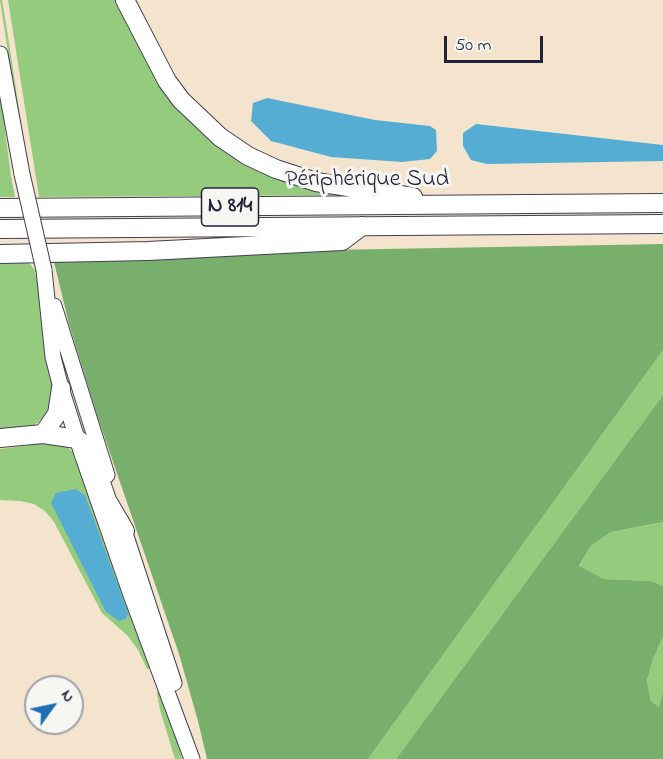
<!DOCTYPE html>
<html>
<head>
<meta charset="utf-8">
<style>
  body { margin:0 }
  #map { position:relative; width:663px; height:759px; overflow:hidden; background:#f4e4cd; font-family:"Indie Flower",sans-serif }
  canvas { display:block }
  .north { position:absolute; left:24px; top:675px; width:60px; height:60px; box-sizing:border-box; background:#f6f6f2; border:2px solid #a1a1a9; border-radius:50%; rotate:57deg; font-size:16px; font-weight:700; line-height:24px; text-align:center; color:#22223b }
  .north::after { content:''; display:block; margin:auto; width:21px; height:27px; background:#1f6fb2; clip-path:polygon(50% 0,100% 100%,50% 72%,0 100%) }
  .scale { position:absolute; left:444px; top:36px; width:99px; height:27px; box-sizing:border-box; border:3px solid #22223b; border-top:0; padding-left:8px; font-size:18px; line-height:21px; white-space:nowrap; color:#22223b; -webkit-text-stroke:4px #f6f6f2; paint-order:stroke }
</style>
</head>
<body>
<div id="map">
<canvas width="663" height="759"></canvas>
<div class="north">N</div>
<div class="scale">50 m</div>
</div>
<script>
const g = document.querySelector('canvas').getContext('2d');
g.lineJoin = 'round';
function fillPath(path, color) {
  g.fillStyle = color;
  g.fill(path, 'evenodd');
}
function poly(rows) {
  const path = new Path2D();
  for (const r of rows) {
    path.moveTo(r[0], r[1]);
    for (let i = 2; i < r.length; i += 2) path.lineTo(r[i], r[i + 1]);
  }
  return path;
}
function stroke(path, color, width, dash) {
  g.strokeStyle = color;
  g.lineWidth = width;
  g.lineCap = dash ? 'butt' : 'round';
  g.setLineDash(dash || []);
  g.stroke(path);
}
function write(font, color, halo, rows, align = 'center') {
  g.font = font + ' "Indie Flower",sans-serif';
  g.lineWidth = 6;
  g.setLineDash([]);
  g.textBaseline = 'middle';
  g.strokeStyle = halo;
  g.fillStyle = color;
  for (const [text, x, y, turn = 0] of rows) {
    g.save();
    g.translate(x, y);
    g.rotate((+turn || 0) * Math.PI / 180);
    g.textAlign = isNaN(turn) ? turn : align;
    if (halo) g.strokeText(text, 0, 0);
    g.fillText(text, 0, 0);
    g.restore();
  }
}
const green = poly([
  [0,0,2,0,8,36,26,157,19,125],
  [8,0,118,0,215,143,349,195,39,197],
  [0,93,11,176,15,197,0,197],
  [27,259,35,271,43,311,44,345,54,381,52,400,46,414,34,426,0,433,0,260],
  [663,350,663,395,396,759,368,759],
  [55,442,65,445,74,453,152,669,147,669,138,650,128,636,102,613,54,522,45,511,34,504,20,501,0,500,0,449],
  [663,522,663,586,651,581,604,579,579,567,591,546,611,532],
  [663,637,663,691,659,707,651,701,647,681,653,659],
  [158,688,176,732,182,759,175,759,160,710,157,694]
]);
const forest = poly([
  [663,244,663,350,368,759,207,759,198,721,179,654,97,415,69,324,54,262,328,250],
  [663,395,663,522,611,532,591,546,579,566,604,579,651,581,663,586,663,637,653,659,647,681,651,701,659,707,663,691,663,759,396,759]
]);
const water = poly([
  [267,98,375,120,430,126,436,130,437,151,430,159,402,162,331,157,271,141,251,121,253,103],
  [476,124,663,145,663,161,487,164,471,160,463,146,463,133],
  [75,489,85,495,128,613,126,619,119,621,106,612,51,503,56,493]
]);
const secondary = poly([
  [0,54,22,174],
  [44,270,53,357,61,388,82,454,131,595,192,759],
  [54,306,107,475],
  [121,521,174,683]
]);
const trunk = poly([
  [125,0,167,81,181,100,220,137,248,156,276,169,316,182,413,197],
  [0,208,663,203],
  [0,229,663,224],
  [0,254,148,251,342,241,362,226],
  [43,434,57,414,61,388],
  [0,438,43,434,77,439,89,448,107,500,125,531]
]);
const secondaryBridge = poly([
  [22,174,44,270]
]);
const shields = [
  [230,207,57]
];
const shieldNames = [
  ["N 814",230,207]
];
const streetNames = [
  ["Périphérique Sud",367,181]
];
fillPath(green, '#95cb7d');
fillPath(forest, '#78af6c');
fillPath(water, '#56add3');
stroke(secondary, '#423f51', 17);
stroke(trunk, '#423f51', 20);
stroke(secondary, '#fff', 15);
stroke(trunk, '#fff', 18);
stroke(secondaryBridge, '#423f51', 17, []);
stroke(secondaryBridge, '#fff', 15);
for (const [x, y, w] of shields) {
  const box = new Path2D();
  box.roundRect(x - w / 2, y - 19, w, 38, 4.5);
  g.fillStyle = '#f6f6f2';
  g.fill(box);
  stroke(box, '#22223b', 1.5);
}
write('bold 22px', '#22223b', null, shieldNames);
write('24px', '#22223b', '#f6f6f2', streetNames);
</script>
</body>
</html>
